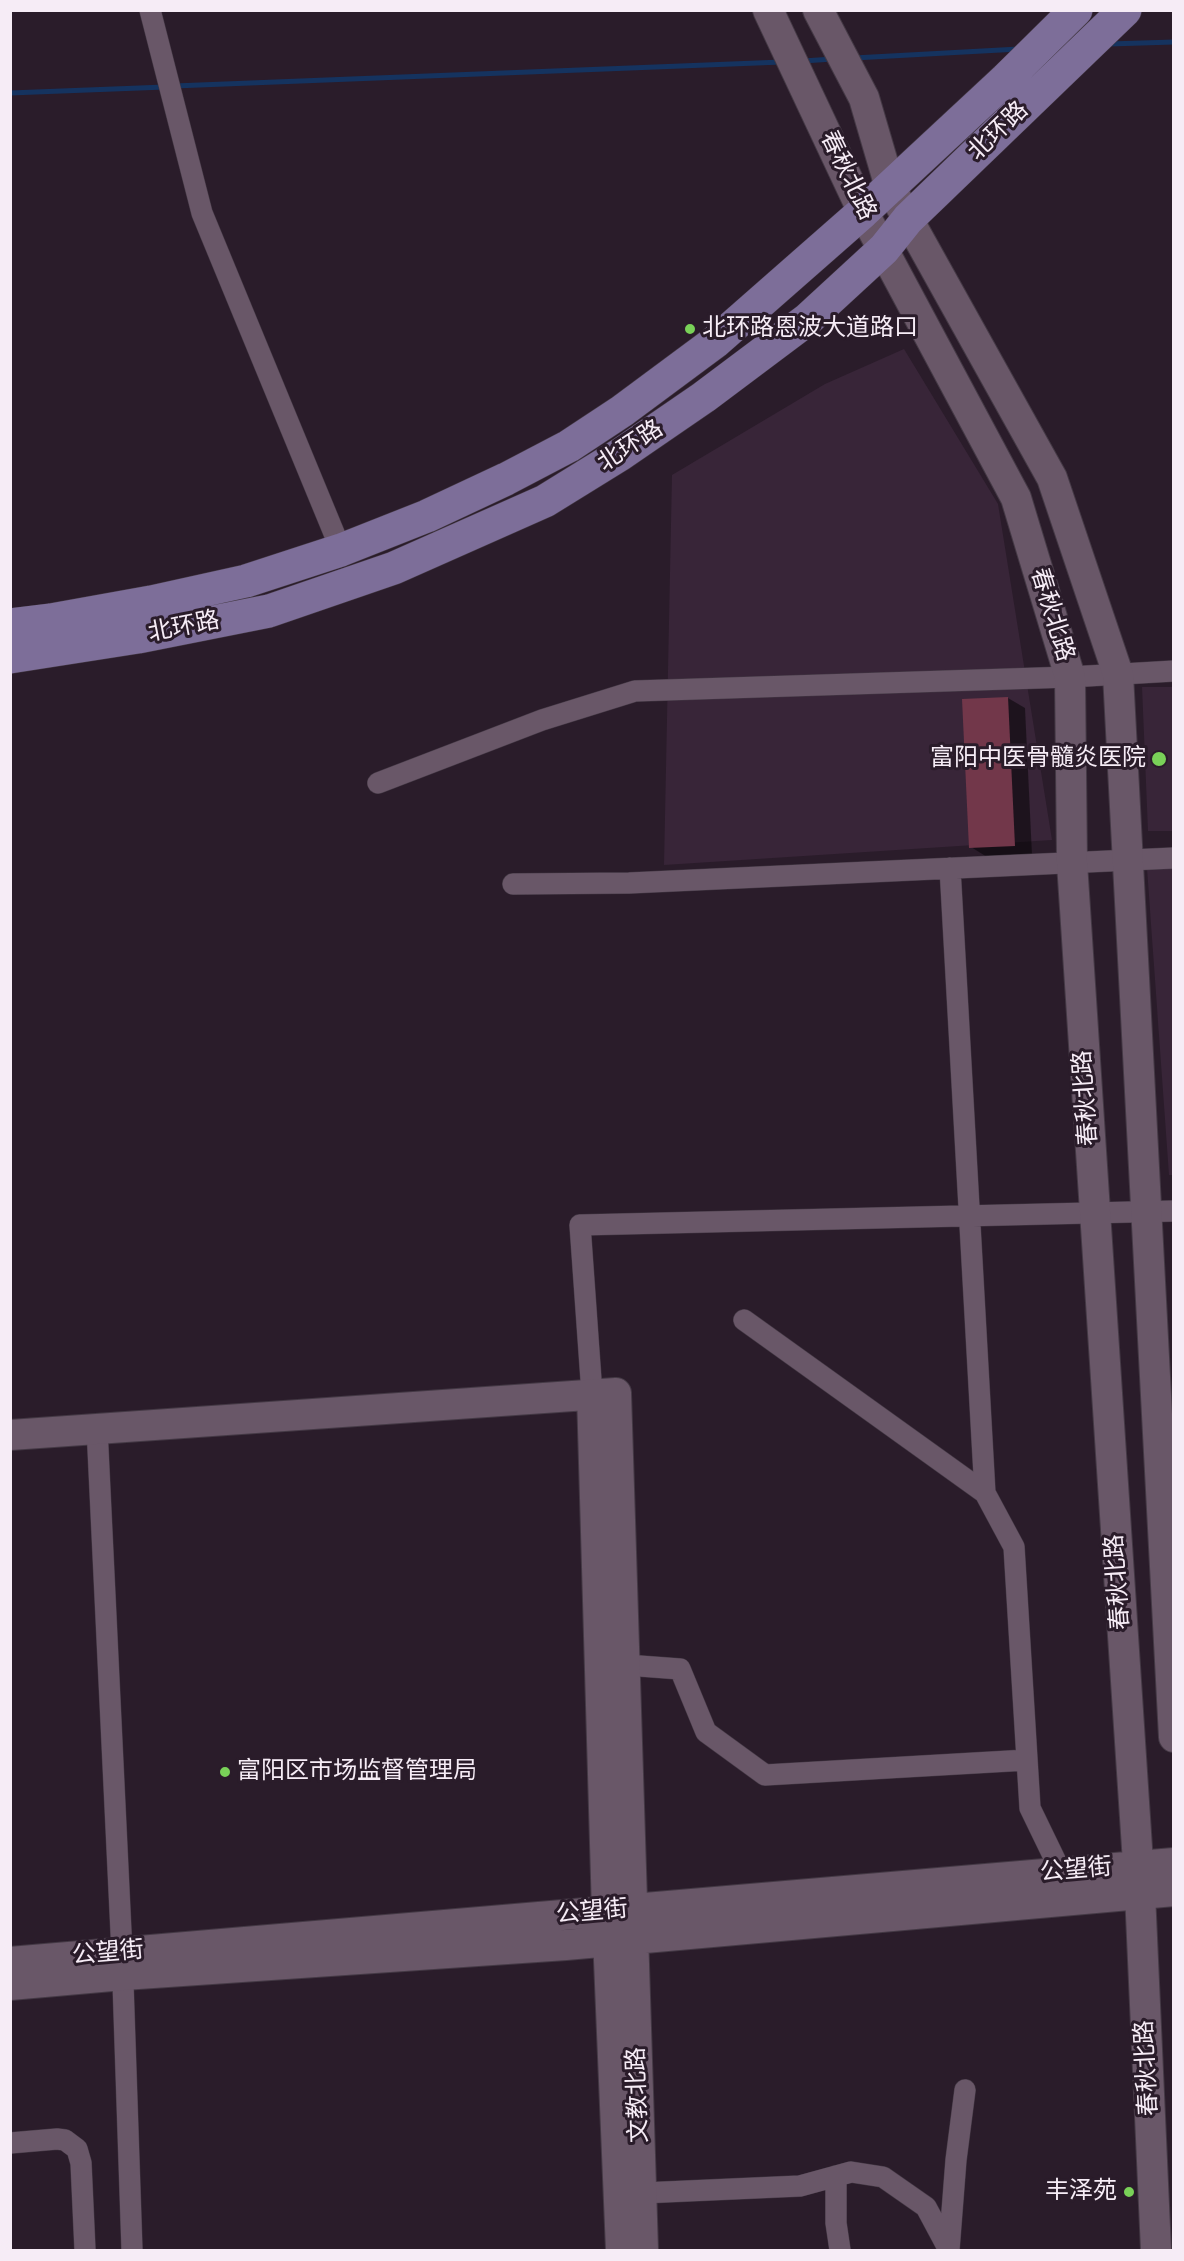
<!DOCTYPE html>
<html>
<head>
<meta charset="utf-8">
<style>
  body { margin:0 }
  #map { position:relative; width:1184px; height:2261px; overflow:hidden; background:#2a1c2a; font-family:Jost,sans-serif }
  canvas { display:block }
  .frame { position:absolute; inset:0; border:12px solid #f6ecf6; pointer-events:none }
</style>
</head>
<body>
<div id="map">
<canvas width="1184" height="2261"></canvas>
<div class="frame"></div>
</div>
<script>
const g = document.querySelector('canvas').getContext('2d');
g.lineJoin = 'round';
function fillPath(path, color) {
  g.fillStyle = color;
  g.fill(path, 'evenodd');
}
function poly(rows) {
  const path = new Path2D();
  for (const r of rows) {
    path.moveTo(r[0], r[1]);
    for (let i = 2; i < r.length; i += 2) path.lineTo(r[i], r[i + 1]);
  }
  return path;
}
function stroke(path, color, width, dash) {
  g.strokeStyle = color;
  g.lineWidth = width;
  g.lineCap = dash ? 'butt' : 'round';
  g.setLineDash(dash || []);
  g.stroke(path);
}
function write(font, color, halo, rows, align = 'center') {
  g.font = font + ' Jost,"Noto Sans SC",sans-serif';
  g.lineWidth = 6;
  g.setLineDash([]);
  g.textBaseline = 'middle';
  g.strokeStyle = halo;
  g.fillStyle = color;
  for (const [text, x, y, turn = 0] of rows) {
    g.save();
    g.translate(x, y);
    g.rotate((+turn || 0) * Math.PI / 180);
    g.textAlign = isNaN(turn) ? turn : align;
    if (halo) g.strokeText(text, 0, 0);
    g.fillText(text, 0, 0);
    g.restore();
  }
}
const built = poly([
  [904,349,998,504,1052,840,664,865,672,475,825,384],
  [1142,687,1173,687,1173,831,1148,831],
  [1173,867,1173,1175,1169,1175,1147,868]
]);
const shadow = poly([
  [1008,698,1025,708,1032,855,987,857,971,847,964,700]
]);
const stream = poly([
  [1109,44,1174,42],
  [854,58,1019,49],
  [803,61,833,59],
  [174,86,782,62],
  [10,93,165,87]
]);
const building = poly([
  [1008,697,1015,846,969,848,962,699]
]);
const street = poly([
  [150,10,202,213,341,550],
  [378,783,542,720,635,691,1070,677,1174,671],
  [950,868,985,1493,1014,1547,1030,1808,1061,1872],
  [513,884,629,883,1174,858],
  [744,1320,985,1493],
  [592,1394,580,1225,1174,1211],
  [97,1428,122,1953,132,2250],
  [626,1665,680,1669,706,1732,765,1775,1027,1760],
  [10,2143,57,2139,65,2140,77,2149,81,2163,85,2250],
  [836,2176,836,2223,840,2250],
  [642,2193,800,2186,851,2172,883,2177,926,2207,949,2250],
  [949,2250,956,2160,965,2090]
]);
const secondary = poly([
  [768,10,863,212,1016,498,1070,677,1072,863,1140,1893,1156,2250],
  [818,10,864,98,890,187,1052,478,1118,674,1174,1737],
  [592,1394,607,1912,621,2250],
  [10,1435,616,1393,643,2250],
  [10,1962,1174,1863],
  [10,1985,123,1975,566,1945,1174,1891]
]);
const primary = poly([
  [10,625,51,620,151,602,246,581,341,550,427,516,506,479,569,446,622,411,715,342,863,212,1006,79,1076,10],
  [10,657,138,637,269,611,394,568,545,501,621,454,704,397,808,319,884,249,908,219,1125,10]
]);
const markers = [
  [690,329,6,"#79d158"],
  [1159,759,8,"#79d158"],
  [225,1772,6,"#79d158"],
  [1129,2192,6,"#79d158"]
];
const streetNames = [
  ["北环路",999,132,-44],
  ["春秋北路",847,176,64],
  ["北环路",631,447,-33],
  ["春秋北路",1051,615,73],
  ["北环路",184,628,-11],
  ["春秋北路",1087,1098,-94],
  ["春秋北路",1119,1582,-94],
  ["公望街",1076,1871,-5],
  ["公望街",592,1913,-5],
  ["公望街",108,1954,-5],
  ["春秋北路",1148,2068,-93],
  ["文教北路",639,2095,-92]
];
const poiNames = [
  ["北环路恩波大道路口",702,329],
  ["富阳中医骨髓炎医院",1146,759,"right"],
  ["富阳区市场监督管理局",237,1772],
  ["丰泽苑",1117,2192,"right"]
];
fillPath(built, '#382538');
fillPath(shadow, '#0007');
stroke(stream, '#15335f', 5);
fillPath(building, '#72374a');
stroke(street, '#443945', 22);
stroke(secondary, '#443945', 32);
stroke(primary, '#443945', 34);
stroke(street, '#695768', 21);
stroke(secondary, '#695768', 30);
stroke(primary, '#7d6e99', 33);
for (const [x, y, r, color] of markers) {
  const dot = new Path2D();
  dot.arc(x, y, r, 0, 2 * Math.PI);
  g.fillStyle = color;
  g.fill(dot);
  stroke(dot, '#2a1c2a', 2);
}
write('24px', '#f6ecf6', '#2a1c2a', streetNames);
write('24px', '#f6ecf6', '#2a1c2a', poiNames, 'left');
</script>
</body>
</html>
